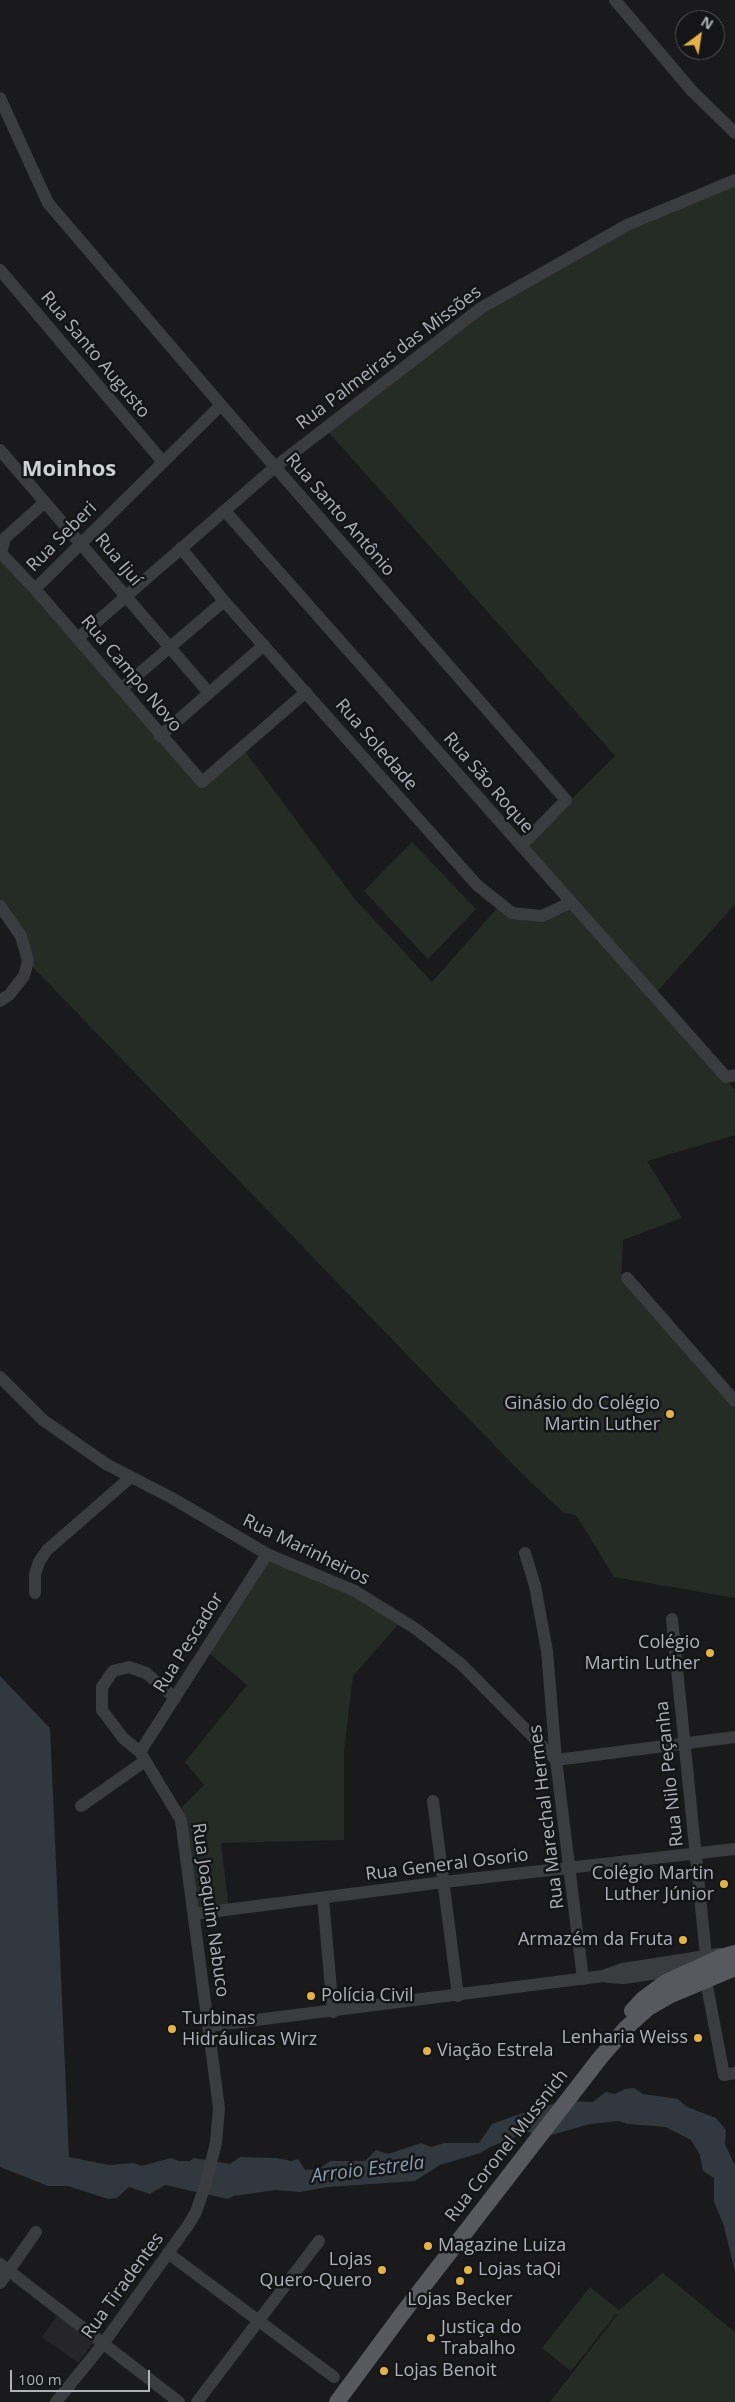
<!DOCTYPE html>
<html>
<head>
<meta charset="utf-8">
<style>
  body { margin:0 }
  #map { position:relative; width:735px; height:2402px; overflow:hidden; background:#1a1a1c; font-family:"Open Sans",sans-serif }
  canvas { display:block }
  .north { position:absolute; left:675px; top:10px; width:50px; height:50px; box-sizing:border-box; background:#151517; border:1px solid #525358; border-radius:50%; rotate:31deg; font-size:14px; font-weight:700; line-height:20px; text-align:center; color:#aeb1ba }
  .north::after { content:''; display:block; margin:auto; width:18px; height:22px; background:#e2b34b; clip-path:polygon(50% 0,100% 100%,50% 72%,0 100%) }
  .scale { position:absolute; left:10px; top:2370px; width:140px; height:22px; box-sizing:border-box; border:2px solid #aeb1ba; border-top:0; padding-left:6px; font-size:15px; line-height:18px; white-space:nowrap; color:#aeb1ba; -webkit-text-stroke:4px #151517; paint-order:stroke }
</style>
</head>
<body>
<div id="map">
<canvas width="735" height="2402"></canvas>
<div class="north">N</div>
<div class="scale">100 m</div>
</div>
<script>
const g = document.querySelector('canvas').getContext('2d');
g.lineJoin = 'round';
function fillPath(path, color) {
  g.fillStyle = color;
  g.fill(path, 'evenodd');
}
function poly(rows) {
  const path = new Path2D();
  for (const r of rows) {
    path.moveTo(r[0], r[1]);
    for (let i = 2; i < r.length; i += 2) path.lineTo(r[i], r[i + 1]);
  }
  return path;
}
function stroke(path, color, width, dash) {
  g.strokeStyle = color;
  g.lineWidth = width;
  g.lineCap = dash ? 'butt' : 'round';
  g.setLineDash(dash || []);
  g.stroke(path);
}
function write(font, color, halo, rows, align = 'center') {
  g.font = font + ' "Open Sans",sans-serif';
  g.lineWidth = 5;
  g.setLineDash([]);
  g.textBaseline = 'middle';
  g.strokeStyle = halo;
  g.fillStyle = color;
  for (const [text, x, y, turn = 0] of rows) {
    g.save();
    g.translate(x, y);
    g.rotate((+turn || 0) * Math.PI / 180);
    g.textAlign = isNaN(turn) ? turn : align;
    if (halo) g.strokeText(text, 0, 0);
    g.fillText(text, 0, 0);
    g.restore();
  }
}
const built = poly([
  [58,2315,94,2341,78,2363,42,2337]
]);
const green = poly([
  [735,180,735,904,656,993,524,846,615,756,325,428,481,308,627,225],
  [0,552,200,782,241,746,354,898,432,982,500,905,540,916,568,903,735,1090,735,1135,647,1161,682,1218,623,1240,621,1279,735,1409,735,1598,614,1577,576,1515,564,1513,522,1474,27,961,0,908],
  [412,842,476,909,428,959,364,891],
  [267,1554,402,1620,353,1676,344,1751,344,1840,221,1843,229,1910,194,1914,177,1812,204,1785,185,1762,247,1685,209,1653],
  [663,2273,735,2332,735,2402,550,2402,617,2315,616,2314,571,2371,542,2348,590,2287,619,2310]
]);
const water = poly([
  [0,1676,50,1728,69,2157,109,2165,134,2163,141,2166,171,2158,179,2161,190,2161,194,2158,230,2164,240,2157,277,2158,291,2161,298,2159,305,2170,319,2169,330,2161,365,2161,376,2150,388,2154,421,2143,431,2147,445,2143,479,2143,492,2124,500,2121,526,2112,535,2113,543,2107,562,2101,593,2102,606,2092,615,2094,625,2089,634,2088,643,2094,678,2099,687,2107,716,2118,726,2130,725,2144,735,2166,735,2272,724,2226,714,2202,714,2178,703,2171,700,2155,691,2140,666,2127,627,2124,619,2121,590,2124,544,2137,528,2132,490,2147,480,2153,440,2165,415,2181,328,2187,300,2192,276,2190,234,2196,228,2199,165,2185,150,2194,129,2187,117,2198,108,2199,68,2186,48,2186,0,2167]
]);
const minor = poly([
  [615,0,692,91,735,133],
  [0,98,48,203,221,405,566,800,521,846],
  [0,270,163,462],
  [0,450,209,693],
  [45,502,5,538,1,553,35,589,202,782,306,692],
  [225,511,726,1077,735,1075],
  [181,548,224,601,477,885,512,913,542,916,570,903],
  [35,589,221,405],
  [78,638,275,467,481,308,627,225,735,180],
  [121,689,224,601],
  [160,736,264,645],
  [0,906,21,936,28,961,24,976,9,995,0,1001],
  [627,1278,735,1401],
  [0,1377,43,1420,106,1464,172,1498,267,1554,355,1591,416,1629,461,1664,556,1760],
  [525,1553,535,1586,547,1651,556,1760,583,1979],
  [35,1593,35,1574,39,1562,47,1550,131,1477],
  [672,1619,706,1956],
  [140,1752,267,1554],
  [556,1760,735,1737],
  [433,1801,458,1996],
  [81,1806,145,1761],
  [323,1898,333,2012],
  [194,1914,444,1882,735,1849],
  [608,1977,624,1978,685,1969],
  [706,1981,724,2075,735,2073],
  [209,2026,603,1976,623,1969,719,1954],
  [169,2254,334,2377],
  [0,2264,179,2402],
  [0,2283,36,2232],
  [56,2402,103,2344,189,2224,196,2212,205,2186,216,2143,219,2108,181,1820,140,1752,123,1738,102,1710,102,1687,113,1671,129,1667,146,1673,175,1698],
  [197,2402,319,2241]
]);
const major = poly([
  [632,2011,643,1999,666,1982,721,1957,735,1953],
  [337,2402,402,2314,600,2058,625,2029,648,2008,669,1996,735,1968]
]);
const markers = [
  [670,1414,5,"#e2b34b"],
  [710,1653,5,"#e2b34b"],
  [724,1884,5,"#e2b34b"],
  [683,1940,5,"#e2b34b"],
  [311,1996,5,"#e2b34b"],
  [172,2029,5,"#e2b34b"],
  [698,2038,5,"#e2b34b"],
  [427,2051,5,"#e2b34b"],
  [428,2246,5,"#e2b34b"],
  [382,2270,5,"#e2b34b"],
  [468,2270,5,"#e2b34b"],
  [460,2281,5,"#e2b34b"],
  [431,2338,5,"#e2b34b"],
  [384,2371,5,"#e2b34b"]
];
const streetNames = [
  ["Rua Santo Augusto",95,355,50],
  ["Rua Palmeiras das Missões",389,358,-37],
  ["Rua Santo Antônio",340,515,49],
  ["Rua Seberi",62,537,-45],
  ["Rua Ijuí",118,560,50],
  ["Rua Campo Novo",131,674,50],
  ["Rua Soledade",376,745,49],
  ["Rua São Roque",488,783,49],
  ["Rua Marinheiros",306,1550,26],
  ["Rua Pescador",189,1643,-58],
  ["Rua Nilo Peçanha",670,1774,-96],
  ["Rua Marechal Hermes",547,1817,-97],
  ["Rua General Osorio",447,1865,-7],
  ["Rua Joaquim Nabuco",210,1910,82],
  ["Rua Coronel Mussnich",507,2146,-52],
  ["Rua Tiradentes",123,2286,-54]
];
const poiNames = [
  ["Ginásio do Colégio",660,1404,"right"],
  ["Martin Luther",660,1425,"right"],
  ["Colégio",700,1643,"right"],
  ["Martin Luther",700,1664,"right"],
  ["Colégio Martin",714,1874,"right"],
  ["Luther Júnior",714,1895,"right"],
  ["Armazém da Fruta",673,1940,"right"],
  ["Polícia Civil",321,1996],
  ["Turbinas",182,2019],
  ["Hidráulicas Wirz",182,2040],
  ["Lenharia Weiss",688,2038,"right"],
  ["Viação Estrela",437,2051],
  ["Magazine Luiza",438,2246],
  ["Lojas",372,2260,"right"],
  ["Quero-Quero",372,2281,"right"],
  ["Lojas taQi",478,2270],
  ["Lojas Becker",460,2300,"center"],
  ["Justiça do",441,2328],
  ["Trabalho",441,2349],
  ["Lojas Benoit",394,2371]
];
const waterNames = [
  ["Arroio Estrela",368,2170,-7]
];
const districtNames = [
  ["Moinhos",69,470]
];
fillPath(built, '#262629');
fillPath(green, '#242c25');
fillPath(water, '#31383f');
stroke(minor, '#3b3c40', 12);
stroke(major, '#57595f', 16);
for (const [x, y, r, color] of markers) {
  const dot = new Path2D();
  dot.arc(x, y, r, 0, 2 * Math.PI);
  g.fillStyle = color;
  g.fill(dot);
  stroke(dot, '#151517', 2);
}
write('18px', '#aeb1ba', '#151517', streetNames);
write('18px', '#aeb1ba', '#151517', poiNames, 'left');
write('italic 19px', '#889db1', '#151517', waterNames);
write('bold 22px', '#ced0d6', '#151517', districtNames);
</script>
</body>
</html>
